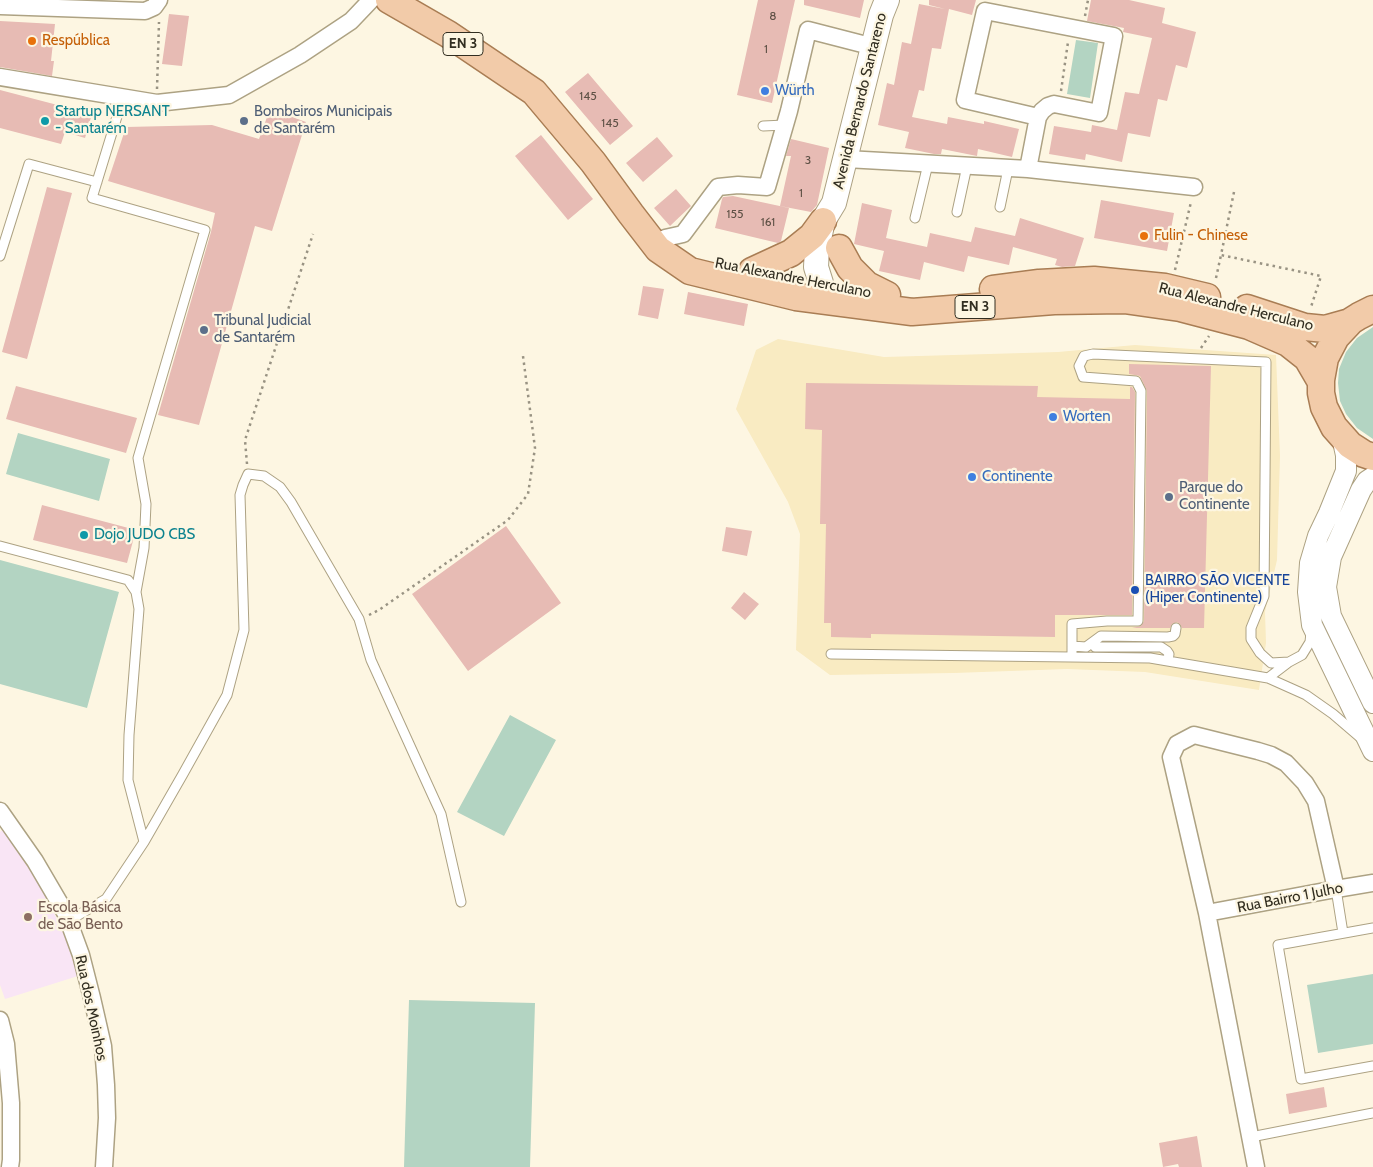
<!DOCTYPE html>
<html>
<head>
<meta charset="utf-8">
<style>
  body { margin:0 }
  canvas { display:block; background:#fdf6e2 }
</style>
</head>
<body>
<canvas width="1373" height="1167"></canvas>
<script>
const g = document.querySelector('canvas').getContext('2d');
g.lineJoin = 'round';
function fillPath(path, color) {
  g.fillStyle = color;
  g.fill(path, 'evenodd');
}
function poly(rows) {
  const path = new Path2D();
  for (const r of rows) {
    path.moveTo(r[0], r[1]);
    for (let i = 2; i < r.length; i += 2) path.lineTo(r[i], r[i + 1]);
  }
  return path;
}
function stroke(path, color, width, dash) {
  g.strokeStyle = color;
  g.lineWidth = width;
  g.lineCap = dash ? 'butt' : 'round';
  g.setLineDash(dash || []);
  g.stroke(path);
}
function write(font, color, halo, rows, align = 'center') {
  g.font = font + ' Cabin,sans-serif';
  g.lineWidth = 4.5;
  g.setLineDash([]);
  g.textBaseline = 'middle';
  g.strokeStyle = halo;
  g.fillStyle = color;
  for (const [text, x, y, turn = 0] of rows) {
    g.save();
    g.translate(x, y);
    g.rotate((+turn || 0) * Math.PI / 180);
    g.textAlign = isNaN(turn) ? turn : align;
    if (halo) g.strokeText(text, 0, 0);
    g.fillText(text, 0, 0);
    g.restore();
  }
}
const built = poly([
  [778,339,884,357,1058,352,1135,345,1276,355,1280,456,1277,560,1265,612,1266,643,1259,690,1145,672,1067,669,954,673,830,675,796,650,800,534,788,502,736,409,756,350]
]);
const education = poly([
  [4,828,27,863,47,898,65,937,78,976,5,999,0,985,0,832]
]);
const green = poly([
  [1076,40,1098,43,1090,98,1067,94],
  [1373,327,1373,439,1357,428,1346,414,1340,401,1338,383,1339,369,1346,352,1357,338],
  [18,433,110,459,99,501,6,474],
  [0,560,119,592,87,708,0,684],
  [510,715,556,740,504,836,457,812],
  [1373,974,1373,1044,1318,1053,1307,985],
  [409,1000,535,1003,530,1167,404,1167]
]);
const building = poly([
  [758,0,795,0,772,103,737,95],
  [804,0,864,0,860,18,804,5],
  [929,0,976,0,972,15,949,9,941,49,932,48,924,91,919,90,912,117,947,124,948,117,984,124,984,121,1019,129,1012,157,978,149,977,156,942,149,941,154,934,154,905,148,909,132,878,125,887,83,894,85,902,42,911,44,919,4,945,9,929,5],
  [1091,0,1129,0,1165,8,1162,23,1196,32,1187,68,1176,65,1167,101,1158,99,1150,137,1128,133,1122,162,1086,154,1085,160,1049,154,1054,126,1091,132,1092,125,1117,130,1125,92,1139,94,1152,38,1123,32,1124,28,1087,21],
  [169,14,189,16,182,66,162,64],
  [0,21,55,24,51,61,54,61,52,76,0,67],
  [588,73,633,126,610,145,565,92],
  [0,90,92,114,85,138,65,132,61,144,0,128],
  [270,109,306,122,272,231,255,226,199,425,158,415,211,232,215,213,108,181,126,127,212,125,259,139],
  [541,135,593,199,568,220,515,156],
  [657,137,673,156,643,182,626,163],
  [791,139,829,148,817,205,811,212,780,206,791,156,786,156],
  [47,187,72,193,27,359,2,352],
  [676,189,691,206,670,226,654,208],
  [733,196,789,208,781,241,778,243,715,228,722,199,723,197],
  [1101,200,1174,213,1167,251,1094,238],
  [862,203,892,210,886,238,927,247,930,233,971,242,975,227,1015,236,1020,218,1084,238,1075,266,1062,267,1055,265,1057,259,1013,247,1009,265,968,256,964,272,924,262,920,280,879,271,884,251,854,244],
  [643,286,664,289,658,319,638,315],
  [688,292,748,304,744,326,684,314],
  [1129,364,1211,366,1204,628,1182,628,1180,624,1177,622,1172,624,1170,628,1132,628,1141,626,1144,621,1147,391,1140,376,1129,374],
  [806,383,1038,386,1037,397,1130,399,1130,387,1132,387,1135,392,1132,615,1055,615,1055,637,871,634,871,638,831,637,831,623,824,623,826,524,820,524,822,430,805,429],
  [16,386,137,418,126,453,6,419],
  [42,505,136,530,127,563,33,540],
  [506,526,561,603,468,671,412,594],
  [726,527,752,531,747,556,722,551],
  [744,592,759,604,745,620,731,608],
  [1324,1087,1327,1107,1289,1114,1286,1094],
  [1197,1136,1202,1167,1179,1167,1178,1164,1163,1167,1159,1143]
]);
const path = poly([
  [1085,16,1088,0],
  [157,89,159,22],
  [1061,91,1068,42],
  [1234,192,1221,255,1321,276,1311,307],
  [1175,270,1191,202],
  [1216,278,1221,255],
  [1201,348,1209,336],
  [247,464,245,440,313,234],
  [369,615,379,610,508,520,528,494,535,448,523,356]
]);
const service = poly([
  [123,97,92,198,205,230,138,458,146,504,144,548,136,592],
  [763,126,785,125],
  [1000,207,1008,169],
  [957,212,967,166],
  [915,218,928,164],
  [0,256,29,164,97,182],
  [0,546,128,580,136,592,139,609,129,735,128,780,144,842],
  [1072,646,1086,647,1101,636,1168,637,1173,636,1175,634,1176,628],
  [1095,647,1161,647,1167,651,1169,654,1168,661],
  [831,654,1150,658,1268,678,1306,695,1333,714,1361,738],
  [1072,657,1072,624,1107,621,1138,621,1141,391,1136,381,1083,377,1079,366,1084,356,1093,354,1266,362,1264,596,1251,628,1251,639,1260,653,1271,663,1289,662,1302,655,1310,642,1311,632],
  [1268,678,1289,662],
  [1336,889,1343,933],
  [68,921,106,899,144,842,183,774,227,695,244,630,240,495,243,485,248,474,264,476,280,487,291,502,359,619,371,660,441,814,461,902],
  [1373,928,1278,945,1301,1079,1373,1066],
  [1251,1137,1373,1113]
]);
const minor = poly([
  [0,6,145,11,154,7,159,0],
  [0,77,157,103,229,95,300,55,351,21,371,0],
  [846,159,1028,169,1194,187],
  [1028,169,1038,117,1042,111,1048,106,1054,104,1099,113,1114,36,985,11,965,100,1038,117],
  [665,238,683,234,718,187,738,185,767,187,789,111,808,30,874,47],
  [0,811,35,861,66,914,81,955,92,998,103,1046,106,1085,107,1118,104,1167],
  [1207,913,1336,889,1373,883],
  [0,1020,6,1044,11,1103,11,1160,10,1167],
  [1256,1167,1207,913,1171,757,1177,744,1194,735,1258,751,1271,755,1286,763,1305,783,1316,801,1336,889]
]);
const tertiary = poly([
  [1342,437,1346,455,1346,471,1329,513,1318,536,1310,563,1308,592,1312,625,1373,751],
  [1373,477,1367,481,1361,490,1331,557,1326,587,1331,616,1373,703]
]);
const secondary = poly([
  [821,283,816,267,817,248,823,221,834,203,881,15,887,0]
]);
const primary = poly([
  [389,0,448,34,534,92,593,162,631,214,658,249,690,271,796,297,912,312,1054,301,1124,300,1180,308,1249,326,1288,343,1307,358,1321,382],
  [839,248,850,268,867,285,887,295],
  [752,271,791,253,812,236,823,221],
  [993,289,1039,283,1094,280,1165,287,1207,297],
  [1247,308,1305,327,1325,329,1350,322],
  [1373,309,1359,316,1351,321,1336,337,1325,358,1321,380,1321,393,1324,407,1334,427,1350,445,1364,454,1373,457]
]);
const markers = [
  [32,41,5,"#e8710a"],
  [765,91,5,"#3f7fe0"],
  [45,121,5,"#0f9aa8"],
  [244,121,5,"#5c6f8a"],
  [1144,236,5,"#e8710a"],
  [204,330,5,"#5c6f8a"],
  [1053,417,5,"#3f7fe0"],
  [972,477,5,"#3f7fe0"],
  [1169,497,5,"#5c6f8a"],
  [84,535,5,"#0f9aa8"],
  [1135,590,5,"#1a4fb4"],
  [28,917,5,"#8d6e63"]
];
const numberNames = [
  ["8",773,16],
  ["1",766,49],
  ["145",588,96],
  ["145",610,123],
  ["3",808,160],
  ["1",801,193],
  ["155",735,214],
  ["161",768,222]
];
const shields = [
  [463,44,40],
  [975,307,40]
];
const shieldNames = [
  ["EN 3",463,44],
  ["EN 3",975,307]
];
const foodNames = [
  ["Respública",42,41],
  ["Fulin - Chinese",1154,236]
];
const shopNames = [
  ["Würth",775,91],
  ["Worten",1063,417],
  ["Continente",982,477]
];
const streetNames = [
  ["Avenida Bernardo Santareno",860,101,-76],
  ["Rua Alexandre Herculano",793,278,11],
  ["Rua Alexandre Herculano",1236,307,14],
  ["Rua Bairro 1 Julho",1290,898,-11],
  ["Rua dos Moinhos",91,1008,78]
];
const cultureNames = [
  ["Startup NERSANT",55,112],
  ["- Santarém",55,129],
  ["Dojo JUDO CBS",94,535]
];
const serviceNames = [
  ["Bombeiros Municipais",254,112],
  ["de Santarém",254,129],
  ["Tribunal Judicial",214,321],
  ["de Santarém",214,338],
  ["Parque do",1179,488],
  ["Continente",1179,505]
];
const transitNames = [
  ["BAIRRO SÃO VICENTE",1145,581],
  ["(Hiper Continente)",1145,598]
];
const educationNames = [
  ["Escola Básica",38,908],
  ["de São Bento",38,925]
];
fillPath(built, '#f9ebc2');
fillPath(education, '#f9e5f5');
fillPath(green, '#b3d4c2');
fillPath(building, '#e7bbb4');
stroke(service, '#ada283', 11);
stroke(minor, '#ada283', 19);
stroke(tertiary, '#ada283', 22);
stroke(secondary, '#ada283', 26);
stroke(primary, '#a97d54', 29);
stroke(path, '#999383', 2.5, [2.5, 4]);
stroke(service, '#fff', 9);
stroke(minor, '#fff', 16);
stroke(tertiary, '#fff', 20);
stroke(secondary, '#fff', 24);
stroke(primary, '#f2cba9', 26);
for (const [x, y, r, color] of markers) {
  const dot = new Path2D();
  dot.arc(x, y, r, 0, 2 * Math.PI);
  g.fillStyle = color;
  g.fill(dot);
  stroke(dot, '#fdf6e2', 2);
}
write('12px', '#5f5146', null, numberNames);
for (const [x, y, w] of shields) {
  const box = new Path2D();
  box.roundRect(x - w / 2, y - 11.5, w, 23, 4);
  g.fillStyle = '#fdf6e2';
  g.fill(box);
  stroke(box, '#322e21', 1);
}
write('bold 14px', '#322e21', null, shieldNames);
write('15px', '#c56008', '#fdf6e2', foodNames, 'left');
write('15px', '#366cbe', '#fdf6e2', shopNames, 'left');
write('15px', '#322e21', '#fdf6e2', streetNames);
write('15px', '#0d838f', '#fdf6e2', cultureNames, 'left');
write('15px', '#4e5e75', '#fdf6e2', serviceNames, 'left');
write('15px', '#164399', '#fdf6e2', transitNames, 'left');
write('15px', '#785e54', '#fdf6e2', educationNames, 'left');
</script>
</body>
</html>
